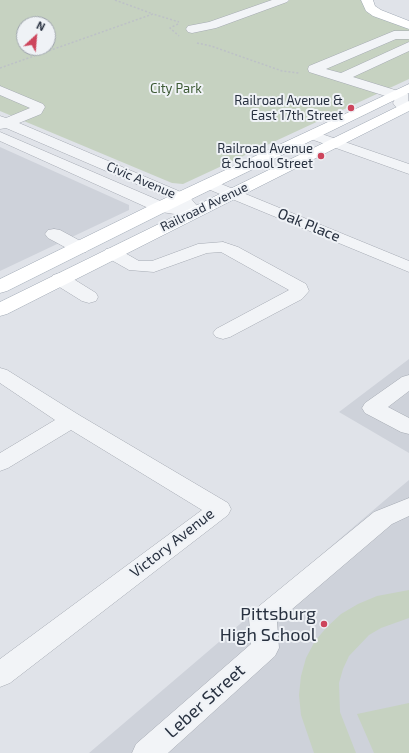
<!DOCTYPE html>
<html>
<head>
<meta charset="utf-8">
<style>
  body { margin:0 }
  #map { position:relative; width:409px; height:753px; overflow:hidden; background:#e0e3e9; font-family:"Exo 2",sans-serif }
  canvas { display:block }
  .north { position:absolute; left:16px; top:16px; width:40px; height:40px; box-sizing:border-box; background:#eff2f6; border:1px solid #9fa5ad; border-radius:50%; rotate:26deg; font-size:11px; font-weight:700; line-height:16px; text-align:center; color:#283140 }
  .north::after { content:''; display:block; margin:auto; width:14px; height:18px; background:#cd455c; clip-path:polygon(50% 0,100% 100%,50% 72%,0 100%) }
</style>
</head>
<body>
<div id="map">
<canvas width="409" height="753"></canvas>
<div class="north">N</div>
</div>
<script>
const g = document.querySelector('canvas').getContext('2d');
g.lineJoin = 'round';
function fillPath(path, color) {
  g.fillStyle = color;
  g.fill(path, 'evenodd');
}
function poly(rows) {
  const path = new Path2D();
  for (const r of rows) {
    path.moveTo(r[0], r[1]);
    for (let i = 2; i < r.length; i += 2) path.lineTo(r[i], r[i + 1]);
  }
  return path;
}
function stroke(path, color, width, dash) {
  g.strokeStyle = color;
  g.lineWidth = width;
  g.lineCap = dash ? 'butt' : 'round';
  g.setLineDash(dash || []);
  g.stroke(path);
}
function write(font, color, halo, rows, align = 'center') {
  g.font = font + ' "Exo 2",sans-serif';
  g.lineWidth = 4;
  g.setLineDash([]);
  g.textBaseline = 'middle';
  g.strokeStyle = halo;
  g.fillStyle = color;
  for (const [text, x, y, turn = 0] of rows) {
    g.save();
    g.translate(x, y);
    g.rotate((+turn || 0) * Math.PI / 180);
    g.textAlign = isNaN(turn) ? turn : align;
    if (halo) g.strokeText(text, 0, 0);
    g.fillText(text, 0, 0);
    g.restore();
  }
}
const built = poly([
  [0,147,129,205,129,210,0,271],
  [409,359,409,453,339,412],
  [409,480,409,753,89,753,391,495]
]);
const green = poly([
  [0,0,362,0,409,28,409,79,183,184,172,183,0,111],
  [24,24,48,24,48,48,24,48],
  [409,590,409,618,381,628,369,635,349,656,343,669,339,683,340,712,356,753,314,753,301,715,299,695,301,676,306,658,315,641,327,627,341,614,358,604,377,596],
  [409,703,409,753,374,753,357,714]
]);
const path = poly([
  [115,0,153,14],
  [178,24,170,28,179,36],
  [197,43,211,46,282,71,299,73],
  [0,68,153,14,179,22]
]);
const minor = poly([
  [272,0,289,0,287,2,216,28,192,33,188,32,186,29,188,26,209,22,272,0],
  [394,31,409,31,409,39,396,39,326,69,341,73,409,42,409,51,353,77,408,94,409,110,400,110,395,106,393,103,395,99,309,72,308,69,309,66,394,31],
  [0,86,43,104,45,107,41,114,19,123,188,195,202,212,200,216,194,217,186,214,181,215,155,211,0,141,0,132,165,203,179,205,176,201,6,128,0,129,0,116,6,118,30,108,0,95,0,86],
  [313,131,409,164,409,174,308,138,306,135,308,132,313,131],
  [209,179,409,261,409,272,203,187,201,184,203,181,209,179],
  [54,229,60,230,86,244,89,248,86,252,80,253,74,252,48,238,45,234,48,230,54,229],
  [223,242,238,247,306,284,309,291,302,299,230,337,223,339,216,337,213,333,216,329,289,290,221,252,207,253,154,272,129,270,106,257,103,253,106,249,112,248,118,249,139,261,152,261,198,244,223,242],
  [60,273,67,275,96,293,98,297,96,301,89,303,82,301,53,283,51,279,53,275,60,273],
  [0,368,7,370,79,415,228,503,231,509,228,515,10,683,0,687,0,659,202,510,71,430,8,468,0,471,0,453,55,420,0,383,0,368],
  [409,375,409,391,388,407,409,418,409,434,401,432,365,413,362,408,365,403,402,377,409,375],
  [409,498,409,516,392,524,277,622,279,648,275,656,168,753,132,753,136,744,251,644,249,618,253,611,374,512,409,498]
]);
const major = poly([
  [361,0,373,0,375,6,381,10,409,21,409,29,373,16,366,11,361,0],
  [409,84,409,93,167,211,7,291,0,293,0,279,155,203,409,84],
  [409,101,409,111,7,314,0,316,0,302,409,101]
]);
const markers = [
  [351,108,4,"#cd455c"],
  [321,156,4,"#cd455c"],
  [324,624,4,"#cd455c"]
];
const farParknames = [
  ["City Park",176,89]
];
const farPoinames = [
  ["Railroad Avenue &",343,101],
  ["East 17th Street",343,116],
  ["Railroad Avenue",313,149],
  ["& School Street",313,164]
];
const farStreetnames = [
  ["Civic Avenue",141,180,23],
  ["Railroad Avenue",204,207,-26]
];
const streetNames = [
  ["Oak Place",309,225,22],
  ["Victory Avenue",172,543,-38]
];
const nearPoinames = [
  ["Pittsburg",316,614],
  ["High School",316,635]
];
const nearStreetnames = [
  ["Leber Street",205,701,-42]
];
fillPath(built, '#ced2da');
fillPath(green, '#c6d2c1');
stroke(minor, '#a5aab3', 1);
stroke(major, '#9fa8b4', 1);
stroke(path, '#bdc1c7', 1.5, [2, 2]);
fillPath(minor, '#f2f4f7');
fillPath(major, '#fff');
for (const [x, y, r, color] of markers) {
  const dot = new Path2D();
  dot.arc(x, y, r, 0, 2 * Math.PI);
  g.fillStyle = color;
  g.fill(dot);
  stroke(dot, '#eff2f6', 1.5);
}
write('13px', '#3e5b36', '#eff2f6', farParknames);
write('13px', '#283140', '#eff2f6', farPoinames, 'right');
write('13px', '#283140', '#eff2f6', farStreetnames);
write('15px', '#283140', '#eff2f6', streetNames);
write('18px', '#283140', '#eff2f6', nearPoinames, 'right');
write('18px', '#283140', '#eff2f6', nearStreetnames);
</script>
</body>
</html>
